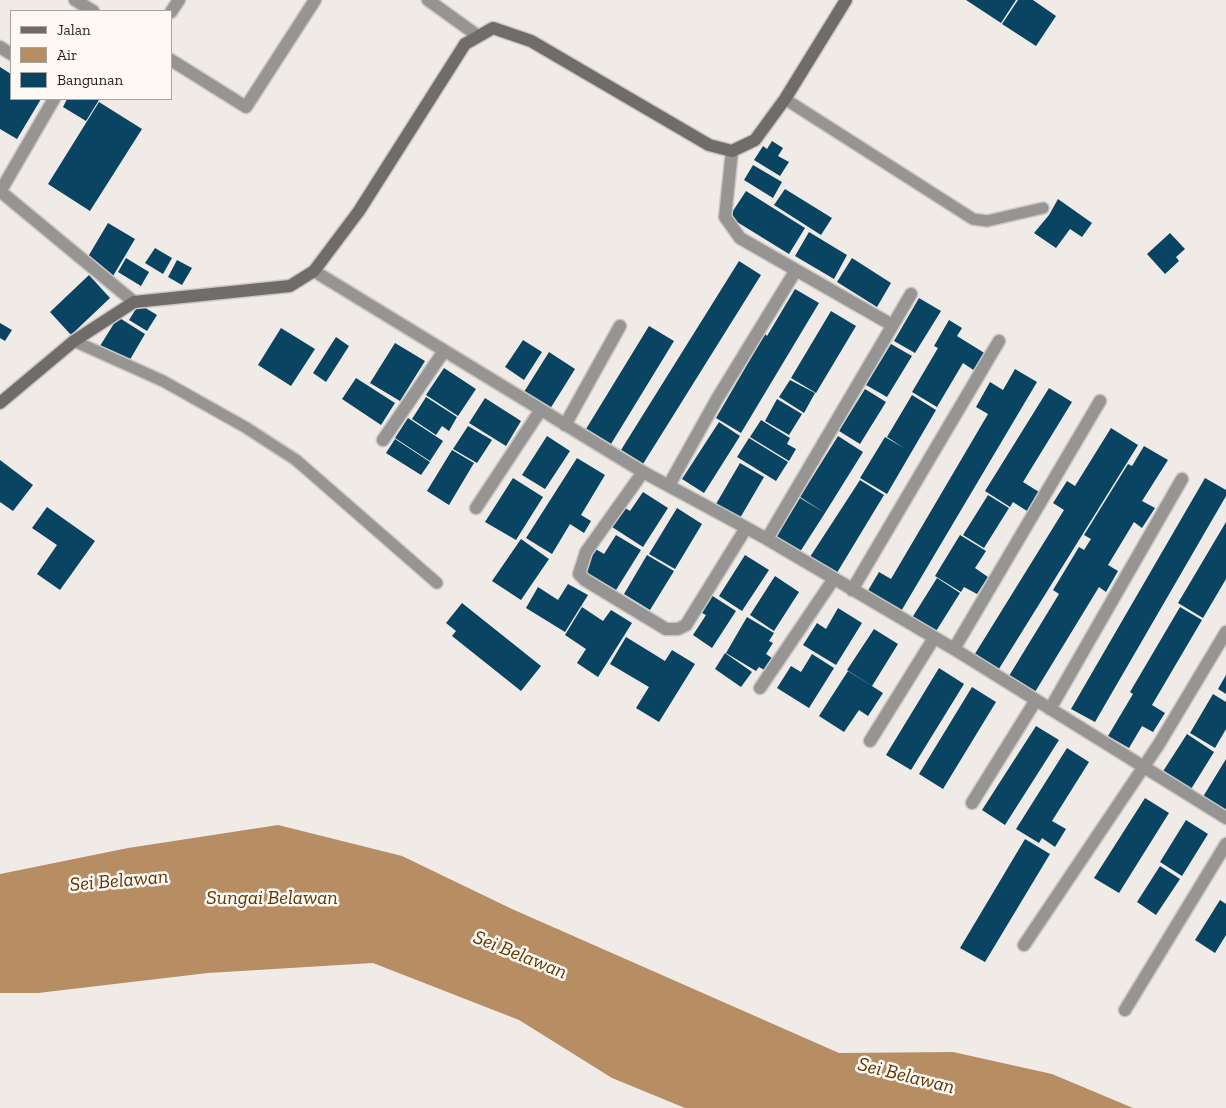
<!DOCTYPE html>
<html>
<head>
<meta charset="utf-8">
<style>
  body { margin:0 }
  #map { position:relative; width:1226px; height:1108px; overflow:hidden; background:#f0ebe7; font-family:"Zilla Slab",serif }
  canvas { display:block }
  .legend { position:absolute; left:10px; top:10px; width:162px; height:90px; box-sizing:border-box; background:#fef9f4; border:1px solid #a7a39f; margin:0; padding:6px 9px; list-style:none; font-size:15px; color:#242220 }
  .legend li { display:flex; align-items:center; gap:10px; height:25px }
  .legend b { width:25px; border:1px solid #a7a39f }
</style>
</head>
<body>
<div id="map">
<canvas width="1226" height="1108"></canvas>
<ul class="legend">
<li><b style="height:6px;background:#6f6c69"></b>Jalan</li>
<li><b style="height:14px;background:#b78d64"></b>Air</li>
<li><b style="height:14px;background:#094563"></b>Bangunan</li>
</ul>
</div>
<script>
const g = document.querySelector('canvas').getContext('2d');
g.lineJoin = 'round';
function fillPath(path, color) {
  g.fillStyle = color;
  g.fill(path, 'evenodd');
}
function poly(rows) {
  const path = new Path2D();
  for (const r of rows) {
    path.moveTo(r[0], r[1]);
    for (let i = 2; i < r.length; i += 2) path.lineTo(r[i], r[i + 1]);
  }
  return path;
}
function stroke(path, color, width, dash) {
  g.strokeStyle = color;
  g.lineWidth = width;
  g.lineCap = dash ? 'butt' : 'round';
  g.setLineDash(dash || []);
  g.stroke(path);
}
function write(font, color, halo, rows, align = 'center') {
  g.font = font + ' "Zilla Slab",serif';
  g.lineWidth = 5;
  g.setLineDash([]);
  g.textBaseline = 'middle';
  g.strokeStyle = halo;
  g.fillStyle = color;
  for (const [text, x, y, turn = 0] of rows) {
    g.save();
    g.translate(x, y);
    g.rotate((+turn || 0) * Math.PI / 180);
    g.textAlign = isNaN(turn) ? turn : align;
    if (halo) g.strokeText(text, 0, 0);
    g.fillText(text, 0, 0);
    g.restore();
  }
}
const water = poly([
  [278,825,402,856,512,909,839,1053,953,1052,1052,1074,1133,1108,685,1108,612,1078,519,1020,373,963,208,973,38,993,0,993,0,874,128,848]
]);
const building = poly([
  [966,0,1016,0,1001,23],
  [1018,0,1033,0,1056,16,1036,46,1002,24],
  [0,67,11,74,11,99,41,99,17,139,0,129],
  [67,99,97,99,99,100,86,121,63,107],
  [99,102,142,129,90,211,48,184],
  [772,141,783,148,778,156,789,162,780,176,754,160,763,146,767,149],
  [753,165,782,182,773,198,744,180],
  [785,189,832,218,821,235,774,205],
  [746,191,805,228,789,254,729,217],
  [1058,199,1092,223,1082,237,1070,229,1056,248,1034,233,1049,215],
  [108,223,135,239,113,276,86,260],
  [809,232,847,255,834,279,795,256],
  [1170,233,1185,249,1176,257,1179,261,1165,274,1147,254],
  [155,248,172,258,163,274,145,263],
  [126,258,149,272,141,286,118,272],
  [852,258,891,283,877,307,837,282],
  [177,260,192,268,182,285,168,277],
  [739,261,761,275,643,464,621,450],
  [89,275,110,298,71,335,50,312],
  [795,289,819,303,741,433,716,418,765,334,767,336],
  [919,298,941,311,915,353,894,341],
  [139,304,157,315,147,331,129,320],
  [831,311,856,326,816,393,791,378],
  [118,317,145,334,128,363,100,346],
  [949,320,962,328,957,336,986,354,975,371,963,363,937,407,912,392,938,348,934,346],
  [0,323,12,330,5,341,0,338],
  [649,326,674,341,611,444,586,429],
  [281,328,315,349,291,386,258,365],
  [336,337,349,346,326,382,313,373],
  [523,340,542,352,524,380,505,367],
  [395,343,425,361,400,401,370,383],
  [891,344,912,356,887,397,866,385],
  [549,352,575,369,550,409,524,392],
  [444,368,476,389,458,416,426,395],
  [1015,369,1037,382,900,613,866,594,879,572,891,579,988,414,976,407,990,382,1003,390],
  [356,378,395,403,381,425,342,399],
  [790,380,815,393,804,413,779,397],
  [1049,388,1072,402,1023,482,1039,492,1027,511,1013,502,1010,507,985,491],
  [865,389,886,402,860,444,839,431],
  [912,395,936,410,887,494,860,478,885,437,904,448,887,437],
  [426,397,457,417,449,431,442,426,436,435,412,419],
  [485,398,521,421,506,446,469,423],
  [777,399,802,414,789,435,765,421],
  [408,418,443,441,430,461,395,438],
  [761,420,790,438,787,444,796,449,789,461,750,437],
  [719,422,740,436,704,493,682,479],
  [468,426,492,440,477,463,453,449],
  [1111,428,1138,445,997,672,973,657,1064,510,1053,503,1067,481,1075,486],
  [547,436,570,451,545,489,522,475],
  [838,436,863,452,825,513,800,497],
  [749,438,788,462,776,481,737,457],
  [395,439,430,462,421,475,386,453],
  [1144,446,1168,460,1142,501,1155,508,1142,528,1134,522,1108,565,1118,571,1106,592,1099,587,1035,692,1009,676,1059,594,1053,590,1079,547,1084,550,1091,539,1084,535,1128,464,1132,466],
  [452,450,474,463,449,505,427,491],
  [577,458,605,475,581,515,591,521,584,533,570,524,552,554,526,538],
  [0,460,33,485,13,511,0,502],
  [740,463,764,477,740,518,716,504],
  [513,478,543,497,516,540,485,522],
  [1205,478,1226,490,1226,496,1095,722,1071,709],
  [860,480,884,495,835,576,808,560],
  [643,492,668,508,643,547,609,525,622,506,630,511],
  [988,495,1009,508,984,548,963,535],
  [800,498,825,513,798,555,774,540],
  [47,507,95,541,60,590,37,574,57,545,32,528],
  [677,508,702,524,675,569,649,554],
  [1226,522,1226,579,1203,618,1178,603],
  [616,535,641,550,616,590,581,569,594,548,604,554],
  [960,535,986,551,975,568,988,577,977,594,964,587,961,592,935,576],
  [521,539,549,559,521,600,492,581],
  [647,555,674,571,650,610,624,594],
  [745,555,769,570,742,611,719,596],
  [775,576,799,592,774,631,750,615],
  [937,578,960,593,933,636,910,621],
  [568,584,588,595,565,632,526,608,538,587,558,600],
  [711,595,736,611,712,648,693,635,706,615,700,612],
  [462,603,541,666,521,691,452,636,456,631,446,623],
  [582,607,603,621,611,610,632,623,598,677,577,663,586,649,565,635],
  [1180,607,1202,620,1152,705,1165,713,1153,732,1142,726,1129,748,1108,736,1133,694,1130,692],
  [838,608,862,623,836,665,803,645,817,623,826,629],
  [747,617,774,633,769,641,773,643,766,654,775,660,768,672,759,667,756,671,726,653],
  [874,629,898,644,872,686,847,670],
  [626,637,665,661,672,650,695,664,659,722,636,708,649,687,610,664],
  [725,653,752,672,741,687,715,669],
  [812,654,834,668,809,708,777,688,791,666,801,672],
  [939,668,964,684,911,770,886,755],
  [848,671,883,693,868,716,859,710,844,732,819,716],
  [1226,675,1226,694,1218,689],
  [972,687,996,702,943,789,919,774],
  [1213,694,1226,702,1226,729,1215,748,1190,733],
  [1036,726,1059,740,1005,825,982,810],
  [1187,734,1214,752,1188,794,1160,776],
  [1067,748,1089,762,1052,821,1066,829,1055,847,1042,838,1039,843,1016,829],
  [1226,759,1226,812,1201,800],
  [1145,798,1169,813,1119,893,1094,878],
  [1186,820,1208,834,1182,876,1160,862],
  [1025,839,1050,854,985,962,960,948],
  [1160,866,1180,879,1156,915,1137,902],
  [1220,900,1226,904,1226,935,1215,953,1195,940]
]);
const lane = poly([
  [785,99,973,219,987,221,1043,208],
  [74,341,163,381,245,427,296,460,437,583]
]);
const street = poly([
  [75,0,93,11],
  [428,0,478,36],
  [171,12,179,0],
  [0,47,11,54],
  [171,60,246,107,315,0],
  [732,151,725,217,740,238,892,325],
  [0,191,134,302],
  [0,192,54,99],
  [314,271,643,472,767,539,954,649,1226,818],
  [565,425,620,326],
  [383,440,444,351],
  [643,472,586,552,579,574,585,580,666,629,678,629,686,625,746,528],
  [669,485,717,399,796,270],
  [476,508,540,411],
  [767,539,911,294],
  [852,590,999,341],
  [954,649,1100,401],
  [760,688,833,580],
  [1050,709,1182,479],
  [870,741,934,638],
  [972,803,1036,700],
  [1024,945,1159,744,1226,632],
  [1125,1010,1226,844]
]);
const secondary = poly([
  [0,403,74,341,134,302,290,286,314,271,359,211,465,44,493,28,531,41,709,145,732,151,755,140,785,99,846,0]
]);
const waterNames = [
  ["Sei Belawan",119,881,-5],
  ["Sungai Belawan",272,898],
  ["Sei Belawan",520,955,22],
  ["Sei Belawan",906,1076,14]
];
fillPath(water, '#b78d64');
fillPath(building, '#094563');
stroke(lane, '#cbc7c3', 14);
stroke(street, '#cbc7c3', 15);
stroke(secondary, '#cbc7c3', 15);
stroke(lane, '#979593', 11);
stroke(street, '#979593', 12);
stroke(secondary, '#6f6c69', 12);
write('italic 20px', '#5f3600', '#fef9f4', waterNames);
</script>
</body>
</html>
